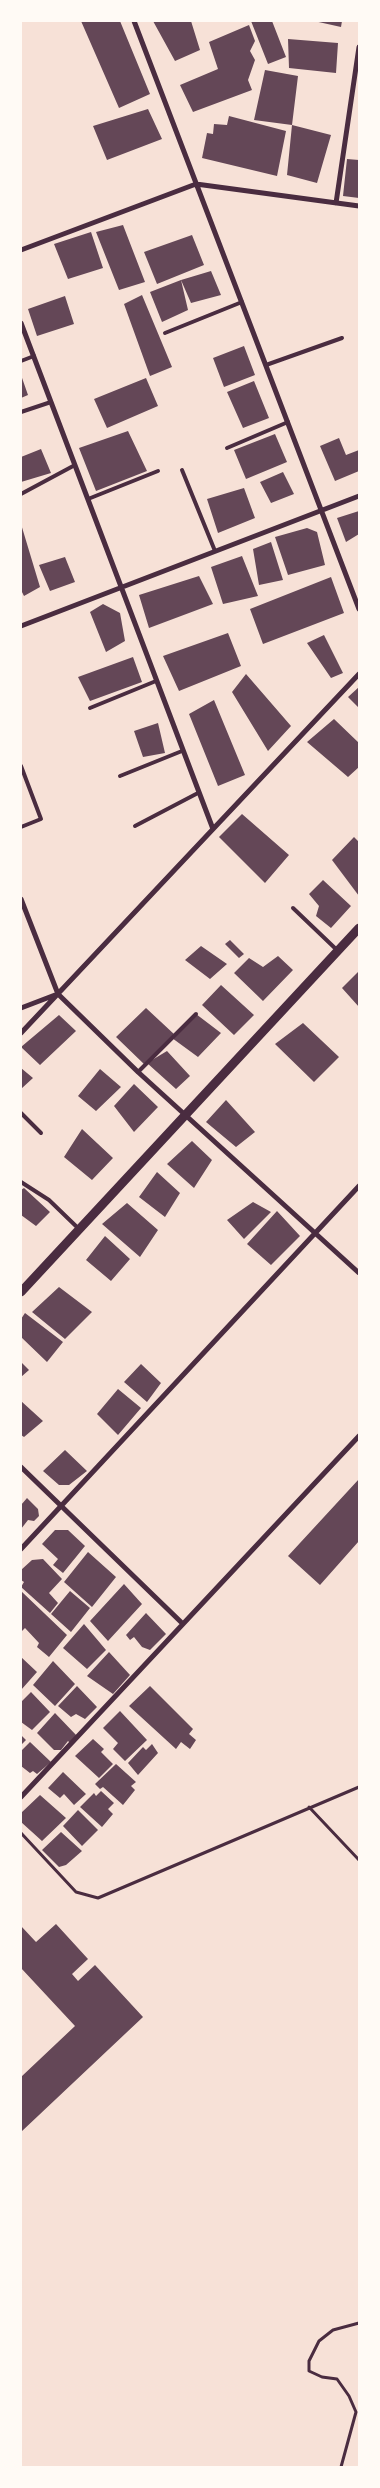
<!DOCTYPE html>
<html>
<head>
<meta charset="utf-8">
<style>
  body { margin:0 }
  #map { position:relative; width:380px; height:2488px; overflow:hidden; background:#f7e1d7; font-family:"Exo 2",sans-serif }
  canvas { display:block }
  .frame { position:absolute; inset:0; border:22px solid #fffaf5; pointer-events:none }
</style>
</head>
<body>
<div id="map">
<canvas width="380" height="2488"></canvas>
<div class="frame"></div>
</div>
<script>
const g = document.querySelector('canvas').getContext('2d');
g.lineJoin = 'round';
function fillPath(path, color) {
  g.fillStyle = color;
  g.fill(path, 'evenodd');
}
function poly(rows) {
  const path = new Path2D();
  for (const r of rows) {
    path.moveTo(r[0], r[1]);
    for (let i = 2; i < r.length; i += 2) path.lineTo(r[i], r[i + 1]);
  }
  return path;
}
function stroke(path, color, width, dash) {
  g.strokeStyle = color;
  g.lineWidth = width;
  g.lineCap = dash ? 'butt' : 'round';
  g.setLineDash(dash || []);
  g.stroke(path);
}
const building = poly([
  [81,21,120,21,150,94,119,108],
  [153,21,191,21,200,50,175,61],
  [251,21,272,21,286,57,268,64],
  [314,21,342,21,341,27],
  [249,25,255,41,250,51,255,60,248,80,252,90,193,112,180,85,218,69,209,42],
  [288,39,338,43,336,73,289,68],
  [265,70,298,76,292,125,331,135,317,183,287,175,292,125,254,120],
  [148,109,162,139,107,160,93,126],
  [229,116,286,131,277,176,202,158,207,133,213,134,214,124,227,125],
  [347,159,359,160,359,198,343,196],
  [123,225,145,282,119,290,96,232],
  [91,232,103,268,68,279,54,244],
  [192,235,204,265,157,284,144,252],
  [211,271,221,295,191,303,181,280,188,310,162,322,150,292,181,280],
  [142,295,172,367,150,376,124,304],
  [65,296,74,324,37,336,28,309],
  [244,346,255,375,224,387,213,358],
  [21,375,28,395,21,398],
  [146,378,158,406,107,428,94,399],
  [254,381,269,418,243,428,227,392],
  [128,431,147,471,96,491,79,448],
  [275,434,287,462,246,479,234,450],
  [339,438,346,455,359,450,359,471,335,481,320,446],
  [41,449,51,473,21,482,21,457],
  [283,472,294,494,271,503,260,482],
  [244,488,255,518,218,533,207,499],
  [359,511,359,534,346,542,337,518],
  [21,524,40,587,24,596,21,590],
  [307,528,317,532,325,565,288,575,275,537],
  [271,542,283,580,259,585,253,549],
  [242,556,258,596,223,604,211,567],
  [65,557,75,582,50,591,39,565],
  [199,576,213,604,149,628,139,595],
  [331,577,344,613,263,644,250,609],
  [103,604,120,613,125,641,106,652,90,612],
  [228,633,241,666,179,691,163,656],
  [324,635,343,673,331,678,307,643],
  [133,657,142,682,90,701,78,677],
  [246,674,291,726,268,751,232,692],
  [359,687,359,708,348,697],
  [214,700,245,775,218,786,189,714],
  [334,719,359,743,359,767,348,777,307,742],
  [158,723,165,753,143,757,134,731],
  [242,814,289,855,265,883,219,837],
  [354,837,359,842,359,896,332,860],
  [323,880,351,906,331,928,316,916,319,906,309,894],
  [230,940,244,954,239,958,225,944],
  [201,946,227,964,210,979,185,960],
  [278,956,293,970,263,1001,234,973,249,958,263,967],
  [359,971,359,1007,342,988],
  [221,985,254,1015,234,1035,202,1005],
  [146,1008,175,1035,196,1014,221,1033,198,1057,172,1038,147,1063,167,1051,190,1076,176,1089,147,1063,145,1065,116,1037],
  [59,1015,76,1031,40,1065,21,1047],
  [303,1023,339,1057,314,1082,275,1044],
  [21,1068,33,1078,21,1089],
  [100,1069,121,1087,96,1111,78,1096],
  [134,1084,158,1107,134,1132,114,1106],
  [226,1100,255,1132,236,1147,206,1122],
  [82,1129,113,1158,92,1180,64,1157],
  [192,1141,212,1160,194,1188,167,1164],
  [157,1172,180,1193,165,1217,139,1197],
  [24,1188,50,1212,36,1226,21,1215,21,1190],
  [253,1202,271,1212,244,1239,227,1220],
  [127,1203,158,1230,140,1257,102,1224],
  [277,1211,300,1236,271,1265,247,1244],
  [105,1236,130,1259,111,1281,86,1260],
  [59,1287,92,1312,65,1339,32,1312],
  [25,1313,63,1342,47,1362,21,1337,21,1319],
  [21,1362,29,1370,21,1377],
  [141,1364,161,1383,147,1402,124,1382],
  [118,1389,141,1408,118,1435,97,1414],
  [21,1401,43,1421,24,1437,21,1435],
  [65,1450,87,1471,69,1485,59,1485,43,1471],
  [359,1479,359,1541,320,1585,288,1556],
  [27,1498,38,1509,39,1516,34,1521,28,1520,21,1529,21,1505],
  [55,1530,68,1530,85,1546,63,1573,53,1565,58,1559,42,1544],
  [88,1552,116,1577,92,1607,64,1582],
  [43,1559,62,1579,49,1593,58,1603,50,1613,21,1587,24,1582,21,1580,21,1570,32,1560],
  [124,1584,142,1604,108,1641,90,1621],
  [21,1591,67,1635,49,1657,37,1647,39,1643,25,1628,21,1632],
  [70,1591,90,1608,71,1632,51,1614],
  [146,1613,166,1634,150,1650,142,1647,134,1637,130,1640,126,1635],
  [84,1624,106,1650,87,1669,63,1648],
  [109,1652,130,1675,113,1694,87,1676],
  [21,1657,37,1672,21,1690],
  [53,1661,75,1684,55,1706,33,1685],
  [77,1686,97,1707,85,1719,76,1714,71,1717,58,1706],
  [150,1686,193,1729,189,1734,196,1740,190,1749,181,1742,176,1749,129,1706],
  [31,1692,50,1712,32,1730,21,1722,21,1702],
  [120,1711,147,1740,125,1761,113,1749,118,1743,103,1728],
  [55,1713,77,1736,71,1744,68,1741,61,1750,54,1750,37,1733],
  [21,1735,26,1740,21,1745],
  [93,1739,104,1749,101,1752,113,1764,99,1778,75,1756],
  [30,1742,51,1762,37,1774,33,1771,30,1773,21,1766,21,1751],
  [152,1744,158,1753,138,1775,128,1763,143,1747,146,1750],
  [116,1764,136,1782,131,1786,135,1790,123,1805,103,1787,100,1789,95,1784],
  [63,1772,86,1794,74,1805,64,1794,60,1798,48,1788],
  [101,1791,114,1803,108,1809,113,1814,102,1827,80,1807,94,1793,96,1796],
  [40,1795,66,1818,42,1841,21,1822,21,1813],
  [78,1810,98,1830,82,1846,63,1826],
  [61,1832,82,1851,66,1865,59,1867,42,1850],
  [56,1924,88,1959,72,1974,78,1981,95,1965,143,2017,21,2132,21,2077,75,2026,21,1968,21,1926,36,1942]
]);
const path = poly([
  [309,1807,359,1860],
  [21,1833,76,1892,98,1898,359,1787],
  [341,2467,356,2412,349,2396,337,2379,322,2377,309,2371,309,2361,319,2341,333,2330,359,2323]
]);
const service = poly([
  [165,333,242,302],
  [21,361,34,356],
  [266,365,342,338],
  [21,412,51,402],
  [227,448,288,422],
  [182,470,215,551],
  [21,494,75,465],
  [88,499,158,471],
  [90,708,156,681],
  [21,766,41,819,21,827],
  [120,776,182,751],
  [135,826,198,793],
  [293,908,338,951],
  [138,1072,196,1014],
  [21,1113,41,1133],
  [21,1182,49,1200,79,1229]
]);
const minor = poly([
  [134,21,359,609],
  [336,203,359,47],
  [21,250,196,184,359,206],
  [21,323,213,829],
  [21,626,359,496],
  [21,899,58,994,138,1072,359,1273],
  [21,1008,55,995],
  [21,1033,359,674],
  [21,1467,183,1624],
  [21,1549,359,1186],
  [21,1797,359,1436]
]);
const tertiary = poly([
  [21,1292,359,928]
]);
fillPath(building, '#644757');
stroke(path, '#4a2c40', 3);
stroke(service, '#4a2c40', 4);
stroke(minor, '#4a2c40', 5);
stroke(tertiary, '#4a2c40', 9);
</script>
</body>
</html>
